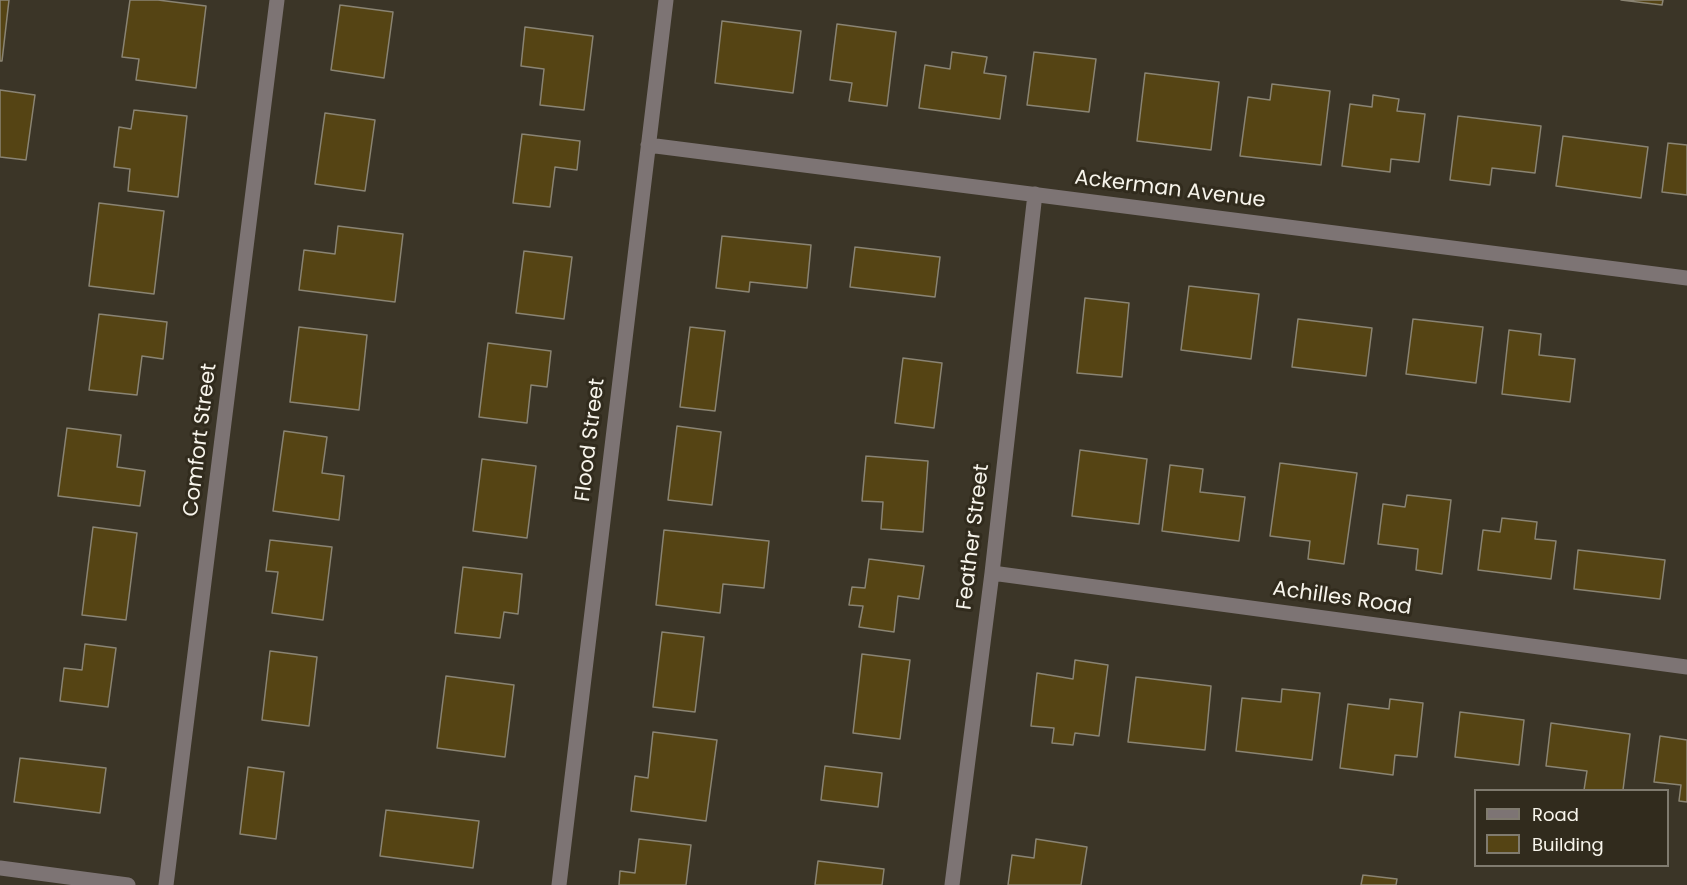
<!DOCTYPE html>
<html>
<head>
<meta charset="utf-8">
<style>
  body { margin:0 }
  #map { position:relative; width:1687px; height:885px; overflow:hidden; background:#3b3527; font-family:Poppins,sans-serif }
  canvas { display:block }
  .legend { position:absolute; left:1474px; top:789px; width:195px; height:78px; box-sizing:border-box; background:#312b1d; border:2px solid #807b6f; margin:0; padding:8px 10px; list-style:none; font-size:18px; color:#f7f4eb }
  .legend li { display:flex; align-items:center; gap:12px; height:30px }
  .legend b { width:30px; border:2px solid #807b6f }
</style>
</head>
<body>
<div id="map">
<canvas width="1687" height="885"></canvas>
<ul class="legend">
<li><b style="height:8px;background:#7d7474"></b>Road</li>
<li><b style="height:16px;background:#554414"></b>Building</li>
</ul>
</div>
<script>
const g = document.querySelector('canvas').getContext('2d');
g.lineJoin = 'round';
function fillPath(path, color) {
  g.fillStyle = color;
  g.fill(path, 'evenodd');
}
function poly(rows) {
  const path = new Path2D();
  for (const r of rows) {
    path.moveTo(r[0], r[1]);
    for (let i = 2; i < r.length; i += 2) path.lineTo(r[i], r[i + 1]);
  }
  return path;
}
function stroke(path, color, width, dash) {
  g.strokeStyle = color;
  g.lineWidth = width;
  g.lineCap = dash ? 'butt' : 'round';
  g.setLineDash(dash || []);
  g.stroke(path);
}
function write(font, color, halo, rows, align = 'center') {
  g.font = font + ' Poppins,sans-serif';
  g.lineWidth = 6;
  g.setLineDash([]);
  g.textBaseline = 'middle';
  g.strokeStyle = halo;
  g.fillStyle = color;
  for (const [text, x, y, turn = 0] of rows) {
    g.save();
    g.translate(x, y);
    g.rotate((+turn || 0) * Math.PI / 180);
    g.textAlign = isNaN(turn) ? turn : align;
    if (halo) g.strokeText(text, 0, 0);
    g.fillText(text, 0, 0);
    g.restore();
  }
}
const building = poly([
  [0,0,9,0,2,61,0,61,0,0],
  [130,0,158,0,206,6,196,88,136,80,139,59,122,57,130,0],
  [1621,0,1663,0,1662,5,1621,0],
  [340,5,393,12,384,78,331,70,340,5],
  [722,21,801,31,793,93,715,83,722,21],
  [837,24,896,32,887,106,849,101,852,83,830,80,837,24],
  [525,27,593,36,584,110,540,105,544,69,521,66,525,27],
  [952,52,987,57,984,73,1006,76,1000,119,919,108,925,65,950,69,952,52],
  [1034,52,1096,59,1089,112,1027,105,1034,52],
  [1145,73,1219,82,1211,150,1137,141,1145,73],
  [1272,84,1330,91,1321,165,1240,156,1248,97,1270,100,1272,84],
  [0,90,35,95,26,160,0,157,0,90],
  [1373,95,1399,99,1397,111,1425,114,1419,162,1391,159,1390,172,1342,166,1350,104,1372,107,1373,95],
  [134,110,187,116,178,197,128,191,130,169,114,167,119,127,131,129,134,110],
  [325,113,375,120,365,191,315,184,325,113],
  [1458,116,1541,126,1535,173,1492,168,1490,185,1450,180,1458,116],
  [522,134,580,141,577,170,555,167,550,207,513,203,522,134],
  [1563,136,1648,147,1641,198,1556,186,1563,136],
  [1668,143,1687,145,1687,195,1662,192,1668,143],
  [99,203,164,211,154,294,89,286,99,203],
  [338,226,403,234,395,302,299,290,304,250,335,254,338,226],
  [722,236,811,245,807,288,750,282,749,292,716,288,722,236],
  [855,247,940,257,935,297,850,287,855,247],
  [524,251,572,257,564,319,516,313,524,251],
  [1189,286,1259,294,1251,359,1181,350,1189,286],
  [1085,298,1129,303,1122,377,1077,373,1085,298],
  [99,314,167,322,163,359,142,356,137,395,89,390,99,314],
  [1298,319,1372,328,1366,376,1292,367,1298,319],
  [1413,319,1483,327,1476,383,1406,374,1413,319],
  [299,327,367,335,359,410,290,402,299,327],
  [690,327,725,331,715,411,680,407,690,327],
  [1509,330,1541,334,1539,355,1575,359,1570,402,1502,394,1509,330],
  [488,343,551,351,547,387,531,385,527,423,479,417,488,343],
  [903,358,942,363,934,428,895,423,903,358],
  [677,426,721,432,712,505,668,500,677,426],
  [67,428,121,435,117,467,145,471,140,506,58,496,67,428],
  [284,431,327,437,322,473,344,476,339,520,273,511,284,431],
  [1080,450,1147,459,1139,524,1072,516,1080,450],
  [866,456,928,461,923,532,881,529,883,502,862,501,866,456],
  [482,459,536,466,527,538,473,531,482,459],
  [1280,463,1357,473,1344,564,1308,559,1310,541,1270,536,1280,463],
  [1170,465,1203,469,1200,492,1245,497,1239,541,1162,531,1170,465],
  [1407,495,1451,500,1442,574,1416,570,1418,549,1378,544,1383,504,1405,507,1407,495],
  [1502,518,1537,522,1535,539,1556,541,1551,579,1478,570,1483,530,1500,532,1502,518],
  [93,527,137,533,126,620,82,615,93,527],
  [664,530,769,541,764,588,723,584,720,613,656,605,664,530],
  [270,540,332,547,323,620,272,613,278,572,266,571,270,540],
  [1578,550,1665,560,1660,599,1574,589,1578,550],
  [869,559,924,566,919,599,898,596,894,632,859,627,863,606,849,605,852,587,865,588,869,559],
  [463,567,522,574,518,614,504,612,500,638,455,633,463,567],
  [662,632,704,637,695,712,653,707,662,632],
  [85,644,116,648,108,707,60,701,64,668,82,670,85,644],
  [270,651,317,657,309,726,262,720,270,651],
  [862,654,910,660,900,739,853,733,862,654],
  [1075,660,1108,665,1099,736,1075,733,1073,745,1052,743,1054,728,1031,726,1037,673,1073,679,1075,660],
  [446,676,514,685,505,757,437,748,446,676],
  [1136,677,1211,686,1205,750,1128,742,1136,677],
  [1282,689,1320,693,1312,760,1236,751,1242,698,1281,702,1282,689],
  [1390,699,1423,703,1417,757,1395,755,1393,775,1340,768,1348,704,1389,709,1390,699],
  [1460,712,1524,720,1519,765,1455,757,1460,712],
  [1551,723,1630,734,1623,790,1584,790,1587,771,1546,766,1551,723],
  [653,732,717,740,706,821,631,811,635,776,648,778,653,732],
  [1660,736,1687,740,1687,802,1679,801,1681,785,1654,782,1660,736],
  [20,758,106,768,100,813,14,802,20,758],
  [825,766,882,773,878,807,821,800,825,766],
  [248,767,284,772,276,839,240,834,248,767],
  [386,810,479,821,473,868,380,856,386,810],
  [639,839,691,845,686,885,619,885,620,871,635,873,639,839],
  [1036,839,1087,847,1081,885,1008,885,1012,855,1034,858,1036,839],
  [818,861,884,869,882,885,815,885,818,861],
  [1363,875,1397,879,1396,885,1361,885,1363,875]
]);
const street = poly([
  [648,145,1687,278],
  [992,573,1687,667],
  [0,868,128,885],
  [166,885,277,0],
  [559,885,666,0],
  [952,885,992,573,1035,194]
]);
const streetNames = [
  ["Ackerman Avenue",1170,190,7],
  ["Comfort Street",201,440,-83],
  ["Flood Street",591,440,-83],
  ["Feather Street",974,537,-83],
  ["Achilles Road",1342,599,8]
];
fillPath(building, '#554414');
stroke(building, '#8a8473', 1.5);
stroke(street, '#7d7474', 15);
write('21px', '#f7f4eb', '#312b1d', streetNames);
</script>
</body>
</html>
